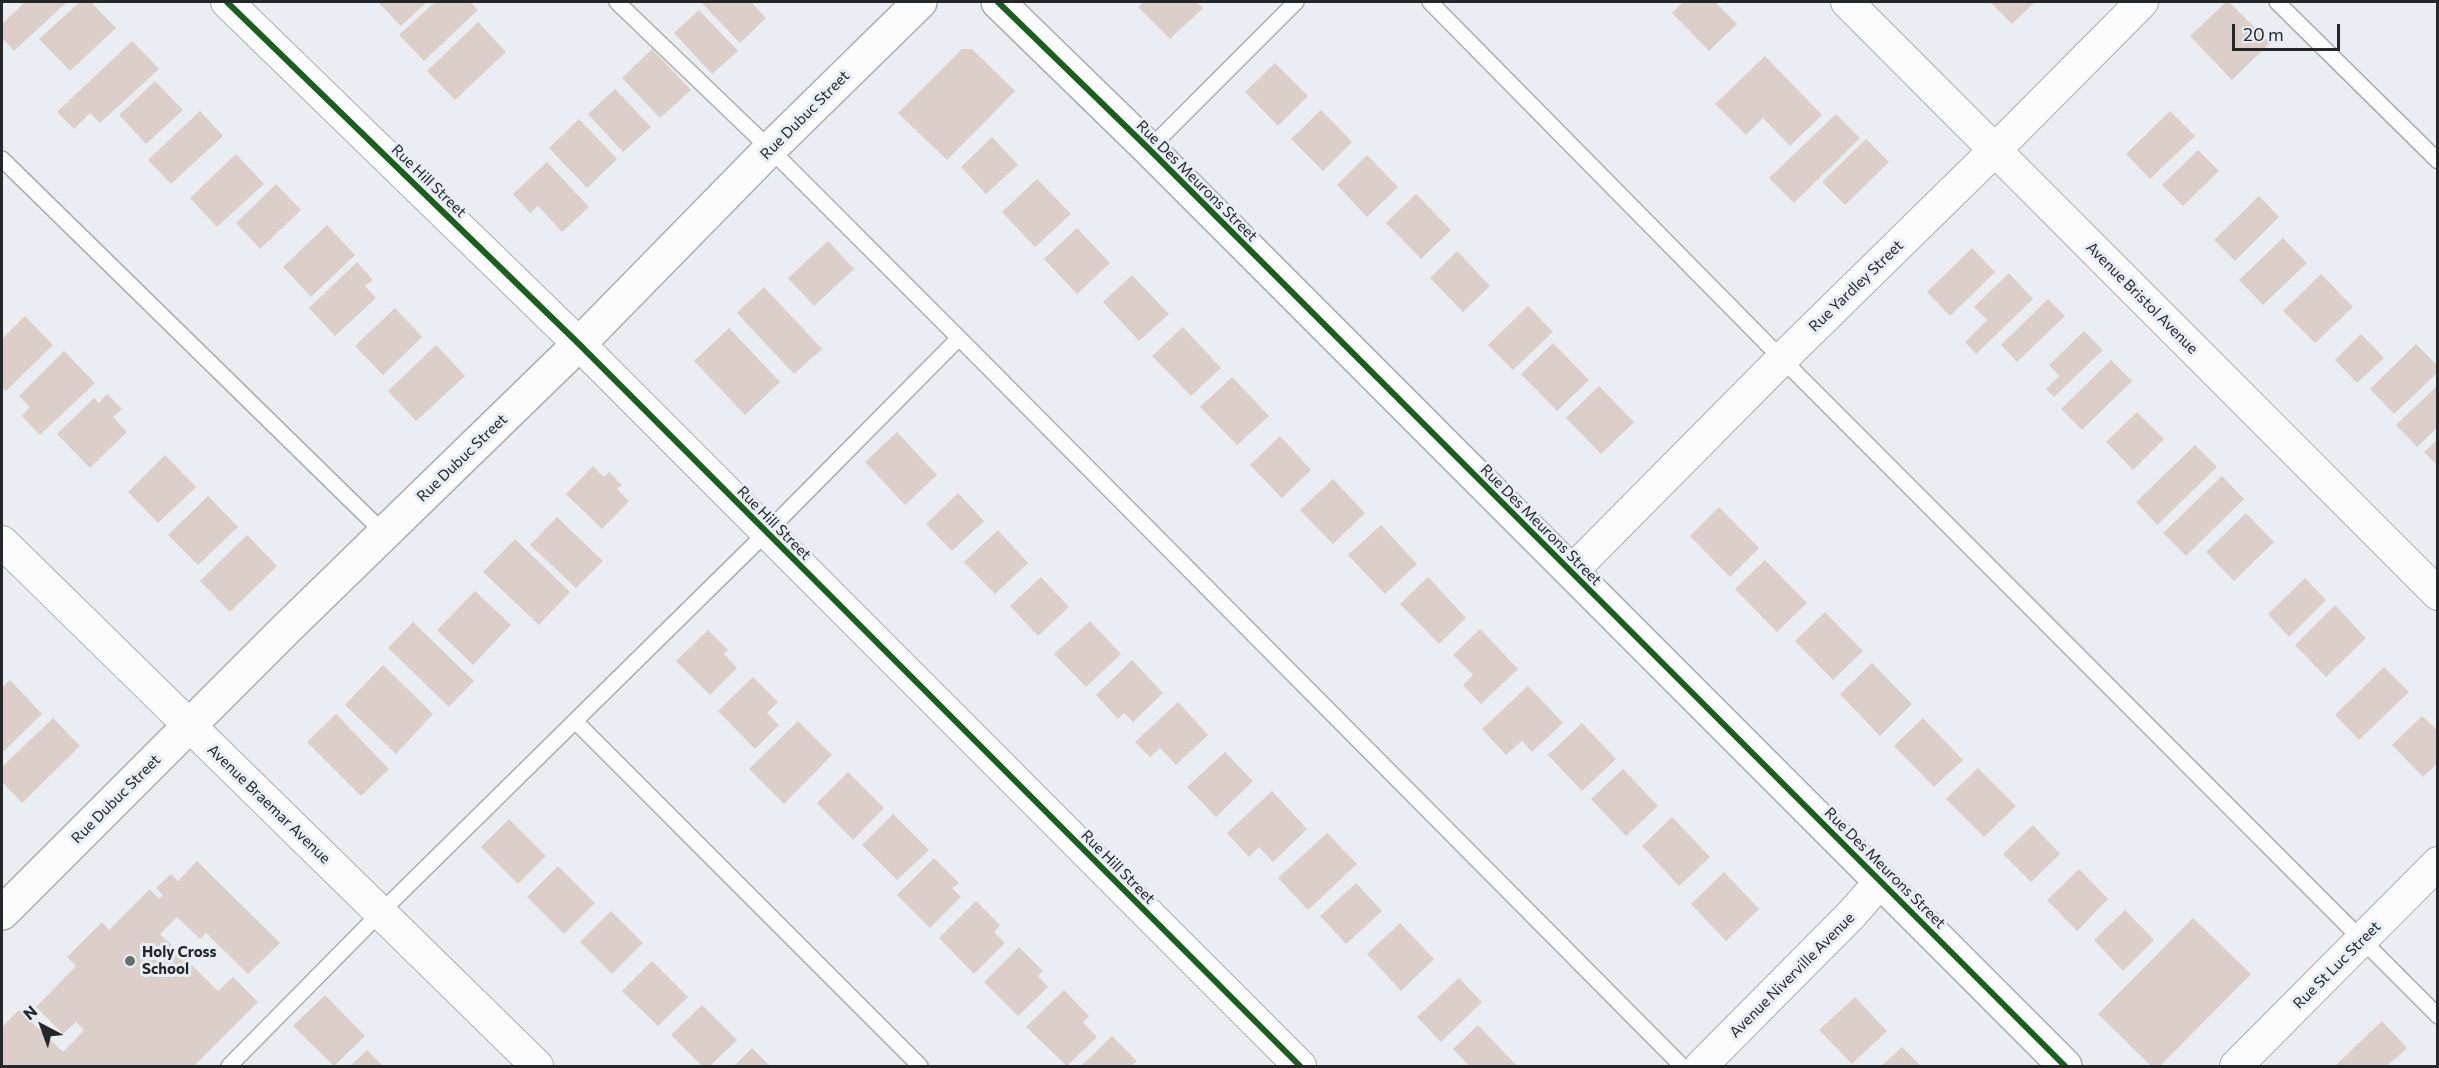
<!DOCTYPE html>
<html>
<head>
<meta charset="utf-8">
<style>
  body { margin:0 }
  #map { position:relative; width:2439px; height:1068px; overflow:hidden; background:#eaeef2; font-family:Commissioner,sans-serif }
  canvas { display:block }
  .frame { position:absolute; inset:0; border:3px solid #25272a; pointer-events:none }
  .north { position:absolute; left:12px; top:996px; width:60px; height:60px; -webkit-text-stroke:4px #e7eef5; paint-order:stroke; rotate:319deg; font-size:16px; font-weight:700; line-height:24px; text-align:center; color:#25272a }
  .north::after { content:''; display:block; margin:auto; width:21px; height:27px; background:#25272a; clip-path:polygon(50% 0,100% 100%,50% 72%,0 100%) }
  .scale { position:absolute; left:2232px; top:24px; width:108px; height:27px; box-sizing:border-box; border:3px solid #25272a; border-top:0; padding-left:8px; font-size:18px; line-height:21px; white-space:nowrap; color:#25272a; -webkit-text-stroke:4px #e7eef5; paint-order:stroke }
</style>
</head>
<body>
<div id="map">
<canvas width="2439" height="1068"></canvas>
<div class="frame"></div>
<div class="north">N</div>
<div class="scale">20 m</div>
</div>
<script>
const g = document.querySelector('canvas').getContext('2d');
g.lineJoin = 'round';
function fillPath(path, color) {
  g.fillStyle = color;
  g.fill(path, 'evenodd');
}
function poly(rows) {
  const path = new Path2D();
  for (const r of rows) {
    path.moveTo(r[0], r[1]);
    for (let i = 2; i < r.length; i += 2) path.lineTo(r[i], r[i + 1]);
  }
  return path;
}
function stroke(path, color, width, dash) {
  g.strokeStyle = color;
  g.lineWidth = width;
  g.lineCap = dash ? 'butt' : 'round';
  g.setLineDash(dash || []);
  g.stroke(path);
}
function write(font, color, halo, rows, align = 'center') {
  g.font = font + ' Commissioner,sans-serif';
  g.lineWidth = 6;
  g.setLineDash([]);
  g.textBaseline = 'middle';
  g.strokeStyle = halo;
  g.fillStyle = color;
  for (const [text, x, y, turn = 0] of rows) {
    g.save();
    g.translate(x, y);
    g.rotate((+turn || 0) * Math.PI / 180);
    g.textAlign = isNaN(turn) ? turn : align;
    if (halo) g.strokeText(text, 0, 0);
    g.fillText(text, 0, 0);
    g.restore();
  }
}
const building = poly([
  [25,2,67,2,14,51,2,38,2,24],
  [80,2,91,2,116,28,70,71,39,39],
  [378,2,427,2,401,26],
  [435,2,470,2,478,10,424,61,399,35],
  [701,2,751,2,766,18,740,43],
  [1144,2,1196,2,1203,8,1170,39,1138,7],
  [1683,2,1715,2,1737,24,1709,51,1672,13],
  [1990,2,2035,2,2012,24],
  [2226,2,2229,2,2270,43,2232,80,2190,36],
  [699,10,738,51,712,74,674,33],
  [478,22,506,52,455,100,427,71],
  [132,41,159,69,100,123,90,113,74,129,57,112],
  [652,49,691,90,660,118,622,78],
  [962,49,972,49,1015,91,947,160,898,113],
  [1765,56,1822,115,1790,146,1763,118,1746,135,1715,104],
  [1275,63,1308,96,1278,126,1245,92],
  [155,81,183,110,146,144,119,115],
  [615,89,651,127,623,152,588,114],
  [1321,110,1352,142,1323,171,1291,139],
  [200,111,223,136,171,184,148,160],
  [2170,111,2195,136,2150,179,2126,154],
  [1836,114,1860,138,1794,203,1769,178],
  [579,119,617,159,587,188,549,148],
  [992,137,1018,165,986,194,961,167],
  [1866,139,1889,162,1845,205,1822,182],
  [2198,150,2219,171,2183,206,2162,185],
  [236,154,264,184,217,227,190,198],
  [1367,155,1398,187,1367,217,1337,185],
  [547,162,589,207,562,232,538,206,530,213,513,194],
  [1037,179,1071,214,1035,247,1002,212],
  [276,184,301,210,260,249,236,223],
  [1416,194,1451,230,1421,259,1386,223],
  [2259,196,2279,217,2235,261,2214,240],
  [327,225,355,255,311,297,283,267],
  [1077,228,1110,263,1077,294,1044,259],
  [2283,238,2307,263,2263,305,2239,280],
  [828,241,854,269,814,306,788,278],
  [1972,248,1995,272,1950,316,1927,292],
  [1457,251,1490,286,1463,312,1430,278],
  [357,262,373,280,365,286,376,298,335,336,309,308],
  [2009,273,2033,299,1976,354,1965,342,1987,320,1974,307],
  [2321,274,2353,307,2315,343,2283,311],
  [1132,275,1169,314,1139,341,1103,302],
  [764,287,822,349,794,374,737,313],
  [2048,299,2065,316,2017,362,2001,345],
  [1528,306,1553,332,1513,370,1488,345],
  [395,308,422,337,383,375,355,346],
  [25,316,53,345,6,391,2,387,2,339],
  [1183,327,1221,368,1191,396,1152,356],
  [729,328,780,382,745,415,694,361],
  [2084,331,2103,350,2054,397,2046,389,2059,376,2049,365],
  [2361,334,2384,358,2357,383,2335,360],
  [1553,343,1589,380,1557,411,1521,374],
  [2416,344,2438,366,2438,372,2394,414,2370,389],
  [436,345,465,376,416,421,388,391],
  [64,351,95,383,40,435,22,416,30,407,19,396],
  [2111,360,2132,381,2082,430,2061,409],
  [1232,377,1269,416,1237,445,1200,407],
  [2438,385,2438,427,2417,447,2396,425],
  [1599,386,1634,422,1601,454,1566,418],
  [107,394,122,409,113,417,127,432,90,468,57,434,94,398,99,403],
  [2137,412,2164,439,2133,470,2106,442],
  [897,432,937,475,905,505,865,462],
  [1280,436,1311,470,1282,498,1250,465],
  [2438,439,2438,466,2424,452],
  [2195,445,2217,467,2157,525,2136,502],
  [165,455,196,487,158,523,128,492],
  [593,466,604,477,609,472,622,485,617,489,629,501,602,529,566,494],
  [2222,476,2244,499,2186,556,2163,533],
  [1333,479,1365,513,1333,544,1300,510],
  [958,493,984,521,952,551,926,524],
  [208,496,238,527,198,565,168,535],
  [1719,507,1759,548,1730,577,1690,536],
  [2246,513,2274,542,2234,581,2206,552],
  [557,517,603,561,576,588,530,545],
  [1381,525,1417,564,1385,594,1348,555],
  [998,530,1028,563,995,594,964,562],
  [247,535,277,566,230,612,200,581],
  [515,539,570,592,539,625,483,572],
  [1765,560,1807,603,1777,632,1735,589],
  [1041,577,1069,607,1038,636,1010,606],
  [1428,577,1466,618,1439,644,1400,604],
  [2305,578,2326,600,2289,637,2268,614],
  [475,591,511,625,473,665,437,630],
  [2335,605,2366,638,2326,677,2295,645],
  [1825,612,1863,651,1833,680,1795,641],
  [1090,621,1121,654,1086,687,1054,654],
  [413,622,474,681,449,707,388,648],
  [1480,629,1518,669,1481,704,1463,685,1473,675,1453,655],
  [708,630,728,650,724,654,737,668,710,695,676,661],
  [1132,660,1163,693,1133,722,1124,713,1118,719,1096,695],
  [1872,663,1912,704,1880,736,1840,694],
  [383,665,433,714,396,754,345,705],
  [2384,667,2409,692,2359,740,2335,715],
  [753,677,778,702,767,713,779,725,755,749,718,711],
  [10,680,42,714,2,753,2,688],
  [1528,686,1563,723,1532,752,1522,741,1506,755,1482,729],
  [1178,702,1208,735,1176,765,1160,748,1150,757,1135,742],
  [336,714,389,769,361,796,307,742],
  [2422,716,2438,731,2438,763,2423,777,2392,745],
  [53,718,80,746,22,803,2,782,2,767],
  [1923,718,1963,760,1934,787,1894,746],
  [798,721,832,755,784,804,749,769],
  [1582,723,1616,759,1582,791,1548,755],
  [1225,752,1253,781,1216,817,1187,787],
  [1978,768,2016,806,1984,837,1946,799],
  [1623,769,1658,806,1626,836,1591,799],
  [848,772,884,808,853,840,817,803],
  [1272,791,1307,829,1273,862,1259,847,1249,857,1227,833],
  [893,814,929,850,897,880,862,845],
  [1672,817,1710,857,1679,886,1642,846],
  [509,819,546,856,518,884,481,847],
  [2033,825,2060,854,2031,882,2003,854],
  [1327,833,1357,864,1308,910,1278,878],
  [934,858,959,883,952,888,961,897,930,928,897,895],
  [197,861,280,943,248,974,206,933,200,939,177,917,160,934,218,991,233,977,258,1002,194,1066,2,1066,2,1027,19,1010,63,1052,84,1030,76,1022,63,1034,36,1007,76,966,67,957,102,922,109,930,150,889,159,899,163,895,156,888,171,874,178,881],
  [558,866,595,903,564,934,527,897],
  [2079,869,2108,899,2077,931,2047,900],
  [1724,872,1759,909,1726,941,1691,904],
  [1356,883,1382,911,1346,944,1320,916],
  [976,901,1000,925,994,932,1005,943,974,974,939,938],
  [2125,910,2154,940,2123,971,2094,940],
  [611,911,643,943,612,974,580,942],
  [2193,918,2251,974,2160,1066,2151,1066,2098,1014],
  [1400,923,1434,959,1401,991,1367,954],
  [1019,947,1043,971,1038,976,1048,987,1018,1016,984,982],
  [652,961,688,997,658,1026,622,991],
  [1459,978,1482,1002,1441,1042,1417,1017],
  [1064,990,1089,1016,1083,1022,1097,1037,1067,1066,1026,1027],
  [325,995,365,1036,334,1066,293,1026],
  [1855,997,1887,1031,1852,1064,1819,1030],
  [702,1005,737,1040,710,1066,702,1066,671,1035],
  [2382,1021,2407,1048,2387,1066,2335,1066],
  [1478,1025,1517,1066,1469,1066,1453,1049],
  [1112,1036,1137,1061,1131,1066,1081,1066],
  [1902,1047,1921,1066,1881,1066],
  [752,1048,770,1066,734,1066],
  [367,1050,383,1066,350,1066]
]);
const service = poly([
  [617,2,770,149,959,338,1682,1066],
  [1430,2,1782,359,2438,1016],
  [2277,2,2438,161],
  [1149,149,1296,2],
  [2,159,384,533],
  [575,721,920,1066],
  [229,1066,381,912,767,532,959,338]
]);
const minor = poly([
  [227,2,579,344,1300,1066],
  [1847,2,2438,594],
  [2,542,537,1066],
  [1571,572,1782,359,1995,150,2142,2],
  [1701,1066,1851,915,1881,881],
  [2236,1066,2438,863]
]);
const tertiary = poly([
  [998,2,1149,149,2065,1066],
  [2,913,285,630,579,344,770,149,920,2]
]);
const cycleway = poly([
  [227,2,579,344,1300,1066],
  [998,2,1149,149,2065,1066]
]);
const markers = [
  [130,961,6,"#6a6d70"]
];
const streetNames = [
  ["Rue Dubuc Street",805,115,-45],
  ["Rue Hill Street",429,181,44],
  ["Rue Des Meurons Street",1197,181,45],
  ["Rue Yardley Street",1856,286,-44],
  ["Avenue Bristol Avenue",2142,298,45],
  ["Rue Dubuc Street",462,458,-44],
  ["Rue Hill Street",774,523,45],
  ["Rue Des Meurons Street",1541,525,45],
  ["Rue Dubuc Street",116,799,-45],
  ["Avenue Braemar Avenue",269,804,44],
  ["Rue Hill Street",1118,867,45],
  ["Rue Des Meurons Street",1885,868,45],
  ["Rue St Luc Street",2337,965,-45],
  ["Avenue Niverville Avenue",1792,975,-45]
];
const poiNames = [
  ["Holy Cross",142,952],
  ["School",142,969]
];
fillPath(building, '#dccfc9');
stroke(service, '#abaeb1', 18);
stroke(minor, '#abaeb1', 34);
stroke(tertiary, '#abaeb1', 36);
stroke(service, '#fcfcfd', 15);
stroke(minor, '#fcfcfd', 32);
stroke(tertiary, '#fcfcfd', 33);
stroke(cycleway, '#1b5e20', 6);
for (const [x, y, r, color] of markers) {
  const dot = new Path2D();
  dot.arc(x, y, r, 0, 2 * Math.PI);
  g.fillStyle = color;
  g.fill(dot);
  stroke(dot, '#e7eef5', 2);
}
write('15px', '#25272a', '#e7eef5', streetNames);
write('bold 15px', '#25272a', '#e7eef5', poiNames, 'left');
</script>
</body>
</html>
